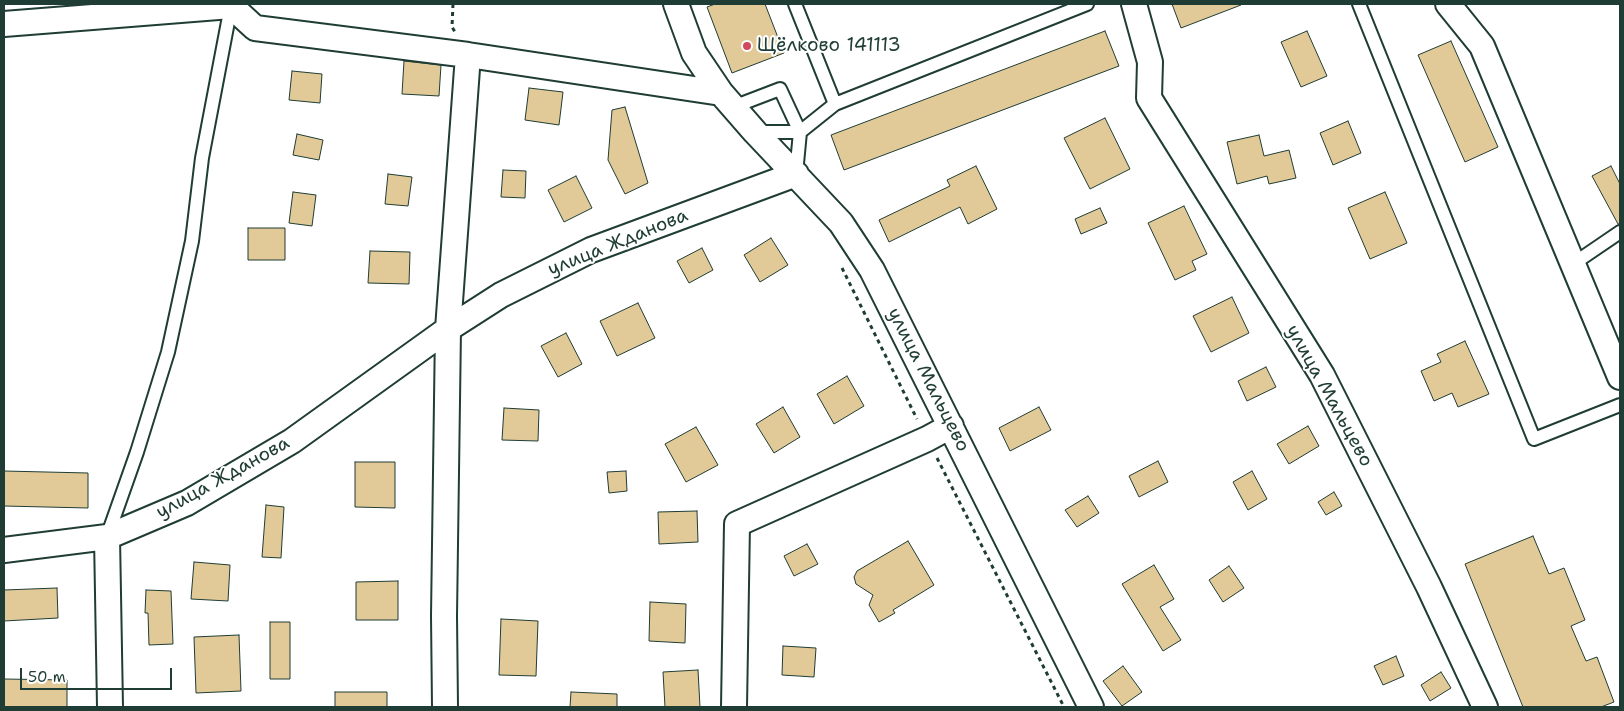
<!DOCTYPE html>
<html>
<head>
<meta charset="utf-8">
<style>
  body { margin:0 }
  #map { position:relative; width:1624px; height:711px; overflow:hidden; background:#fff; font-family:"Shantell Sans",sans-serif }
  canvas { display:block }
  .frame { position:absolute; inset:0; border:5px solid #1f3d34; pointer-events:none }
  .scale { position:absolute; left:20px; top:668px; width:152px; height:22px; box-sizing:border-box; border:2px solid #1f3d34; border-top:0; padding-left:6px; font-size:15px; line-height:18px; white-space:nowrap; color:#1f3d34; -webkit-text-stroke:4px #fff; paint-order:stroke }
</style>
</head>
<body>
<div id="map">
<canvas width="1624" height="711"></canvas>
<div class="frame"></div>
<div class="scale">50 m</div>
</div>
<script>
const g = document.querySelector('canvas').getContext('2d');
g.lineJoin = 'round';
function fillPath(path, color) {
  g.fillStyle = color;
  g.fill(path, 'evenodd');
}
function poly(rows) {
  const path = new Path2D();
  for (const r of rows) {
    path.moveTo(r[0], r[1]);
    for (let i = 2; i < r.length; i += 2) path.lineTo(r[i], r[i + 1]);
  }
  return path;
}
function stroke(path, color, width, dash) {
  g.strokeStyle = color;
  g.lineWidth = width;
  g.lineCap = dash ? 'butt' : 'round';
  g.setLineDash(dash || []);
  g.stroke(path);
}
function write(font, color, halo, rows, align = 'center') {
  g.font = font + ' "Shantell Sans",sans-serif';
  g.lineWidth = 4;
  g.setLineDash([]);
  g.textBaseline = 'middle';
  g.strokeStyle = halo;
  g.fillStyle = color;
  for (const [text, x, y, turn = 0] of rows) {
    g.save();
    g.translate(x, y);
    g.rotate((+turn || 0) * Math.PI / 180);
    g.textAlign = isNaN(turn) ? turn : align;
    if (halo) g.strokeText(text, 0, 0);
    g.fillText(text, 0, 0);
    g.restore();
  }
}
const building = poly([
  [715,4,765,4,784,53,732,73,707,7,715,4],
  [1172,4,1241,4,1241,5,1181,28,1172,4],
  [1105,31,1119,66,844,170,831,135,1105,31],
  [1307,31,1327,76,1301,87,1281,42,1307,31],
  [1451,41,1498,147,1465,162,1418,55,1451,41],
  [404,61,441,65,439,96,402,94,404,61],
  [292,71,322,74,320,103,289,100,292,71],
  [529,88,563,92,559,125,525,120,529,88],
  [625,107,648,183,625,194,608,160,612,110,625,107],
  [1105,118,1130,169,1090,189,1064,138,1105,118],
  [1348,121,1361,153,1333,165,1320,133,1348,121],
  [297,134,323,140,319,160,293,155,297,134],
  [1259,135,1264,156,1289,150,1296,178,1269,184,1267,176,1237,184,1227,142,1259,135],
  [976,166,997,209,968,224,960,207,889,242,879,220,950,186,947,180,976,166],
  [1611,166,1620,184,1620,224,1618,224,1592,176,1611,166],
  [503,170,526,171,525,198,501,197,503,170],
  [388,174,412,177,408,206,385,204,388,174],
  [576,176,592,208,564,222,548,190,576,176],
  [293,192,316,195,312,226,289,223,293,192],
  [1385,192,1407,243,1370,259,1348,208,1385,192],
  [1184,206,1207,254,1192,261,1196,270,1175,280,1148,223,1184,206],
  [1100,208,1107,223,1081,234,1075,219,1100,208],
  [248,228,285,228,285,260,248,260,248,228],
  [771,238,788,265,760,282,744,255,771,238],
  [702,248,713,270,689,283,677,261,702,248],
  [370,251,410,252,409,284,368,283,370,251],
  [1232,297,1249,333,1211,352,1193,316,1232,297],
  [638,303,655,338,617,356,600,321,638,303],
  [566,333,582,364,558,377,541,346,566,333],
  [1465,341,1489,394,1458,407,1452,393,1434,401,1421,371,1441,362,1437,354,1465,341],
  [1266,367,1276,387,1247,401,1238,381,1266,367],
  [847,376,864,406,834,424,817,394,847,376],
  [783,407,800,437,774,453,756,424,783,407],
  [1039,407,1051,430,1010,451,999,428,1039,407],
  [504,408,539,410,538,441,502,440,504,408],
  [1308,426,1319,446,1289,464,1277,444,1308,426],
  [696,427,718,465,686,482,665,444,696,427],
  [1158,461,1168,482,1139,497,1129,476,1158,461],
  [355,462,395,462,395,508,355,507,355,462],
  [4,471,88,473,88,508,4,506,4,471],
  [626,471,627,491,609,493,607,472,626,471],
  [1252,471,1267,499,1248,510,1233,482,1252,471],
  [1334,492,1342,506,1326,515,1318,502,1334,492],
  [1088,496,1099,513,1077,527,1065,510,1088,496],
  [266,505,284,507,281,558,262,557,266,505],
  [697,511,698,542,659,544,658,512,697,511],
  [1533,536,1549,574,1564,568,1585,620,1571,626,1586,661,1597,657,1614,702,1601,707,1523,707,1465,564,1533,536],
  [908,541,934,585,893,610,895,613,879,622,869,605,873,595,856,584,854,577,857,571,908,541],
  [807,544,818,564,794,576,784,556,807,544],
  [194,562,230,565,228,601,191,599,194,562],
  [1154,565,1174,599,1160,607,1181,640,1163,651,1122,584,1154,565],
  [1229,566,1244,588,1223,602,1209,580,1229,566],
  [398,581,398,620,356,620,356,582,398,581],
  [57,588,58,618,4,621,4,590,57,588],
  [146,590,171,591,173,644,149,645,148,613,145,613,146,590],
  [650,602,686,604,685,643,649,641,650,602],
  [501,619,538,621,536,676,499,675,501,619],
  [270,622,290,622,290,679,270,679,270,622],
  [239,635,241,691,196,693,194,637,239,635],
  [783,646,816,648,814,677,782,675,783,646],
  [1396,656,1404,676,1383,685,1374,666,1396,656],
  [1123,666,1142,692,1122,706,1103,681,1123,666],
  [698,670,700,707,665,707,663,672,698,670],
  [1441,672,1451,688,1430,701,1421,685,1441,672],
  [4,679,67,680,67,707,4,707,4,679],
  [335,692,387,692,387,707,335,707,335,692],
  [571,692,617,694,617,707,570,707,571,692]
]);
const path = poly([
  [453,4,452,27,455,32],
  [842,268,917,419],
  [937,458,1064,707]
]);
const service = poly([
  [795,4,835,104],
  [1359,4,1534,439,1620,405],
  [733,107,780,89,800,132,796,174],
  [756,132,800,132,835,104,1087,4],
  [1573,264,1620,232],
  [107,537,137,452,168,352,192,241,202,158,231,6]
]);
const minor = poly([
  [676,4,694,53,721,93,755,132,841,223,872,270,1091,707],
  [1134,4,1150,62,1149,98,1322,375,1429,587,1485,707],
  [1448,4,1482,46,1620,377],
  [4,24,231,6,255,28,468,55,721,93],
  [4,550,107,537],
  [110,707,107,537,187,503,292,441,448,329,501,295,591,250,796,174],
  [445,707,444,616,448,329,468,55],
  [734,707,737,524,927,439,951,426]
]);
const markers = [
  [747,46,5,"#d1495b"]
];
const poiNames = [
  ["Щёлково 141113",757,46]
];
const streetNames = [
  ["улица Жданова",618,243,-22],
  ["улица Мальцево",928,380,63],
  ["улица Мальцево",1329,396,61],
  ["улица Жданова",223,478,-29]
];
fillPath(building, '#e2ca98');
stroke(building, '#1f3d34', 1);
stroke(service, '#1f3d34', 16);
stroke(minor, '#1f3d34', 28);
stroke(path, '#1f3d34', 3, [4, 4]);
stroke(service, '#fff', 12);
stroke(minor, '#fff', 24);
for (const [x, y, r, color] of markers) {
  const dot = new Path2D();
  dot.arc(x, y, r, 0, 2 * Math.PI);
  g.fillStyle = color;
  g.fill(dot);
  stroke(dot, '#fff', 2);
}
write('19px', '#1f3d34', '#fff', poiNames, 'left');
write('19px', '#1f3d34', '#fff', streetNames);
</script>
</body>
</html>
